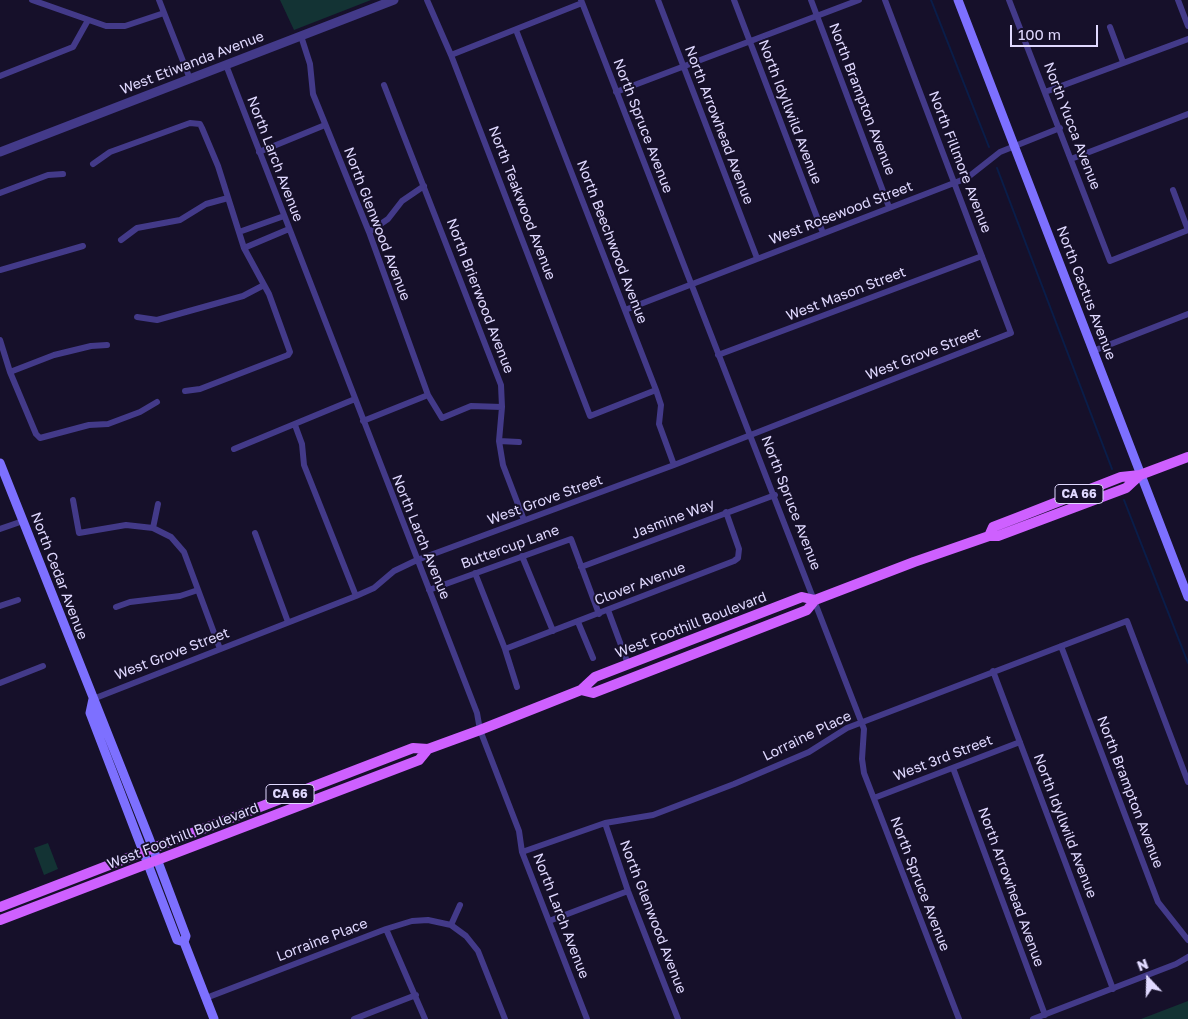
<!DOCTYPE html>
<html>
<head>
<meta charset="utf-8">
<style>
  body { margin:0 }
  #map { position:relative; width:1188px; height:1019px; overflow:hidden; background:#16102a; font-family:"Golos Text",sans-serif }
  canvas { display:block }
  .north { position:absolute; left:1123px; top:954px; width:50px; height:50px; -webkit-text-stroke:4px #16102a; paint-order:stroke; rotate:339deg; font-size:14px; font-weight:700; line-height:20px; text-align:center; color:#e0d9ff }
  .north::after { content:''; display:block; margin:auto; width:18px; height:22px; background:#e0d9ff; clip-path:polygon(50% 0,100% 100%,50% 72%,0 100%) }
  .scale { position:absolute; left:1010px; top:25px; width:88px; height:22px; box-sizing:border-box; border:2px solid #e0d9ff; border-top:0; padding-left:6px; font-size:15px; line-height:18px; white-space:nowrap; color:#e0d9ff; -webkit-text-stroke:4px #16102a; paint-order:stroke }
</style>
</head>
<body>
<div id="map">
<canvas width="1188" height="1019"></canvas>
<div class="north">N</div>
<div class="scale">100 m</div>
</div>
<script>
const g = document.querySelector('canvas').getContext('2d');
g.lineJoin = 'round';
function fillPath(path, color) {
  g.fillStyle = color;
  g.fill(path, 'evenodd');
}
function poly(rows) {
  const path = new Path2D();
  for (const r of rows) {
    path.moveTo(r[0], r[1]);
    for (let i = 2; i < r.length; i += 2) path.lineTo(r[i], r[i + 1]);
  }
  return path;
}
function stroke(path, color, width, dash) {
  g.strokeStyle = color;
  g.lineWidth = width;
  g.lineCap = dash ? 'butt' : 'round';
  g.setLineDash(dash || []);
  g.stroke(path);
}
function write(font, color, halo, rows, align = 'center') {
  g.font = font + ' "Golos Text",sans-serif';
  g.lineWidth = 4;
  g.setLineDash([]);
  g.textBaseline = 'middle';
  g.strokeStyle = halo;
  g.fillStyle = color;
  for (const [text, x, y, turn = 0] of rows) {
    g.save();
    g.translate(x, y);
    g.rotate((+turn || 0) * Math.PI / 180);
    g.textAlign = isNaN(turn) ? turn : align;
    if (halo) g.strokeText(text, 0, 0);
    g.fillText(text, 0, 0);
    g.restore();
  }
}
const green = poly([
  [280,0,371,0,294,30],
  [48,843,58,869,44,875,34,848],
  [1188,1001,1188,1019,1141,1019]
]);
const stream = poly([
  [931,0,989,147],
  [997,168,1112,469],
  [1124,500,1188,663]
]);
const minor = poly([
  [32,0,106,26,125,26,164,13],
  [159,0,190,79],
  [427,0,451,55,590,416,656,390],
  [581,0,864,729,862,759,864,773,959,1019],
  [658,0,757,258],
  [734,0,823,233],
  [811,0,889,207],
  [1009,0,1110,261,1188,230],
  [1178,0,1188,26],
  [1110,27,1123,62],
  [516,30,656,390,661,405,659,424,674,465],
  [301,36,310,64,313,94,369,232,428,395,442,418,471,406,502,407],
  [451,55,582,3],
  [226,65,477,713,480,730,519,831,522,852,587,1019],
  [0,76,73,47,87,22],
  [384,85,501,385,502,407,499,441,503,465,524,520],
  [616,92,859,0],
  [1045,92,1188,39],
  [259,152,325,125],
  [1071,159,1188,114],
  [93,164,110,152,190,123,200,124,202,128,218,166,244,248,269,294,290,352,288,355,200,389,185,391],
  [1173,190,1188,230],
  [0,193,48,175,63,174],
  [239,232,284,216],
  [369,232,388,219,402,201,424,186],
  [121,240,137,228,180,220,206,204,228,198],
  [244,248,289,229],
  [0,270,83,246],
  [625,310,967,178,1000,152,1060,128],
  [137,317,157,320,243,296,264,285],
  [0,340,10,372,36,434,40,438,89,425,108,424,140,412,157,402],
  [1093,351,1188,314],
  [718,355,982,256],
  [10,372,54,355,91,346,107,345],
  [363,421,428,395],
  [295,425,302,444,304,465,356,596],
  [499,441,519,442],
  [234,449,355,399],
  [73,500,79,533,126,525,153,528,171,537,184,552,220,649],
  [153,528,158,504],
  [0,529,23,521],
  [255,533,288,622],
  [522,556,553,631],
  [581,567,775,495],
  [475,573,505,649,517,687],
  [429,590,571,539,599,614],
  [0,606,18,600],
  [116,607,130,602,180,596,198,590],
  [608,610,628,664],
  [578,622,593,658],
  [1061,646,1158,902,1188,940],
  [505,649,734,561,738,558,739,549,726,512],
  [993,671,1113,989],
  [0,683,43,666],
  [93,699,356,596,374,588,394,571,417,560,674,465,1011,333,885,0],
  [953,768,1045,1015],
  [874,798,1020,742],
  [605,823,628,891,678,1019],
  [522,852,605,823,653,815,734,784,809,752,847,728,1127,621,1188,782],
  [549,921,628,891],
  [451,925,460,905],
  [386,929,425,1019],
  [206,998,386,929,412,921,428,920,451,925,466,936,478,951,505,1019],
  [354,1019,416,995],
  [1033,1019,1176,964,1188,957]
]);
const tertiary = poly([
  [0,152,394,0]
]);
const secondary = poly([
  [958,0,1188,597],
  [0,463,149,838,186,936,184,942,214,1019],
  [93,699,90,713,177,940,184,942]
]);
const primary = poly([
  [989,536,993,527,1019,517,1121,477,1140,475,1188,457],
  [581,690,593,693,807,610,815,600,914,562,989,536,998,536,1126,488,1140,475],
  [0,907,413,748,428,749,480,730,581,690,595,677,802,597,815,600],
  [0,920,419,760,428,749]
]);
const shields = [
  [1079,494,48],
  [290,794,48]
];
const shieldNames = [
  ["CA 66",1079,494],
  ["CA 66",290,794]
];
const streetNames = [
  ["West Etiwanda Avenue",192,63,-21],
  ["North Brampton Avenue",862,99,69],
  ["North Idyllwild Avenue",790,112,69],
  ["North Arrowhead Avenue",719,125,69],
  ["North Spruce Avenue",643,126,69],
  ["North Yucca Avenue",1072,126,69],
  ["North Larch Avenue",275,159,69],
  ["North Fillmore Avenue",960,162,69],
  ["North Teakwood Avenue",522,203,69],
  ["West Rosewood Street",841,213,-21],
  ["North Glenwood Avenue",377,224,69],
  ["North Beechwood Avenue",612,242,69],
  ["North Cactus Avenue",1086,293,69],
  ["West Mason Street",846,294,-21],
  ["North Brierwood Avenue",480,296,69],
  ["West Grove Street",923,354,-21],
  ["West Grove Street",545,500,-20],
  ["North Spruce Avenue",791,503,69],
  ["Jasmine Way",673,519,-21],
  ["North Larch Avenue",421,537,68],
  ["Buttercup Lane",510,547,-20],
  ["North Cedar Avenue",59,576,69],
  ["Clover Avenue",640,584,-21],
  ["West Foothill Boulevard",691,625,-21],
  ["West Grove Street",172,654,-21],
  ["Lorraine Place",807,736,-26],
  ["West 3rd Street",943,758,-21],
  ["North Brampton Avenue",1130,792,69],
  ["North Idyllwild Avenue",1065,826,69],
  ["West Foothill Boulevard",183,836,-21],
  ["North Spruce Avenue",920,884,69],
  ["North Arrowhead Avenue",1011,887,70],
  ["North Larch Avenue",561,916,69],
  ["North Glenwood Avenue",653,917,69],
  ["Lorraine Place",322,940,-21]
];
fillPath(green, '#133334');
stroke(stream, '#0a1d49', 2);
stroke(minor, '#433a89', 6);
stroke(tertiary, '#433a89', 9);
stroke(secondary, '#7d70ff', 9);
stroke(primary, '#ce60ff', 10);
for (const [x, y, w] of shields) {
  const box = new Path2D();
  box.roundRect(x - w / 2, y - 9.5, w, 19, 4);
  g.fillStyle = '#16102a';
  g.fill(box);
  stroke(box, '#e0d9ff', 1);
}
write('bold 12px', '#e0d9ff', null, shieldNames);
write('14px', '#e0d9ff', '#16102a', streetNames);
</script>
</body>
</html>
